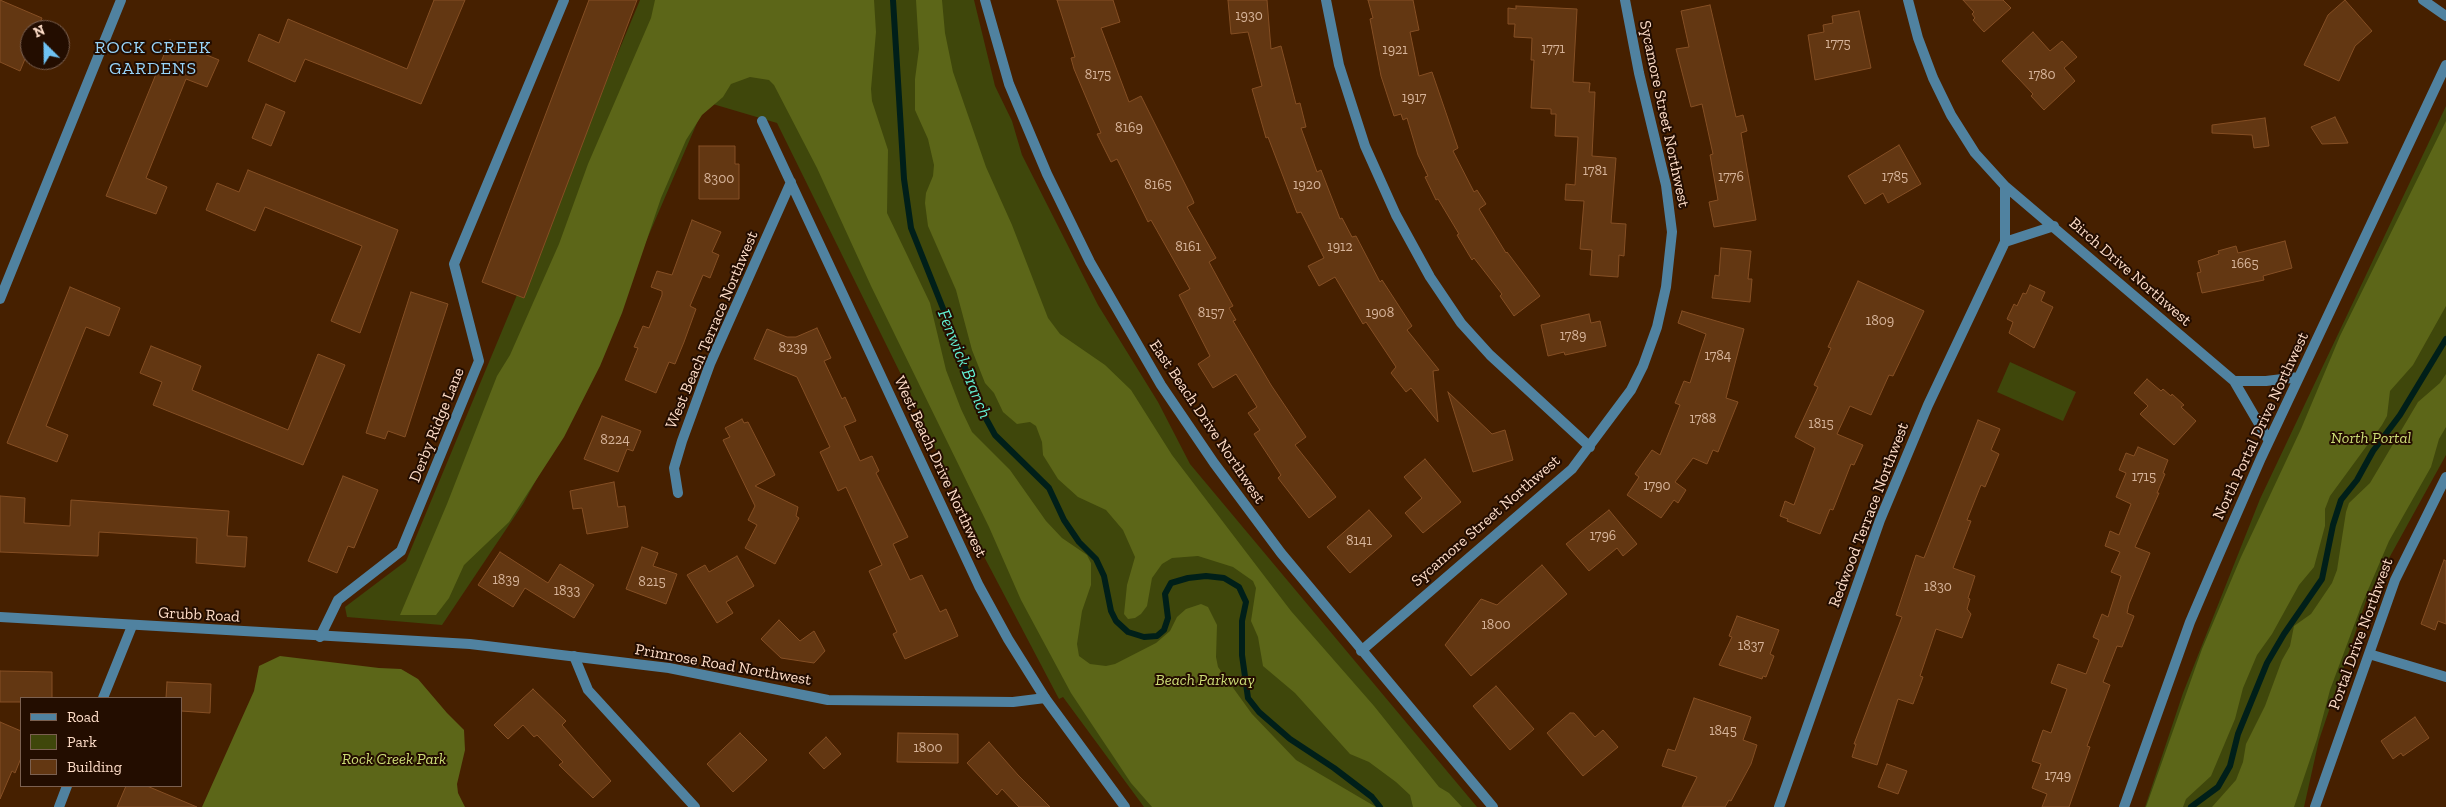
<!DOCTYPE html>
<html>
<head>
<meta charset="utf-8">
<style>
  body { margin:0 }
  #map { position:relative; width:2446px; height:807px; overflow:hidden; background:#462000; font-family:"Zilla Slab",serif }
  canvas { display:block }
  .legend { position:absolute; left:20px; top:697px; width:162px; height:90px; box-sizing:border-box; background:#230d00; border:1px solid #7b6050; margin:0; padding:6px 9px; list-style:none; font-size:15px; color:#feddc8 }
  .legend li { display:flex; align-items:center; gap:10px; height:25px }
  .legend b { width:25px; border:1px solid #7b6050 }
  .north { position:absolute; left:20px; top:20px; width:50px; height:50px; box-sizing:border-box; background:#230d00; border:1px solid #7b6050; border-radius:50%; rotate:337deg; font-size:14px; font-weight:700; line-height:20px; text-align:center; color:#feddc8 }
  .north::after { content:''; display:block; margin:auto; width:18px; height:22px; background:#6ec2f3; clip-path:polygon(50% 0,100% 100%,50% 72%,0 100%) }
</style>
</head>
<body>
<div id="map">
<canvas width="2446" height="807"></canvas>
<ul class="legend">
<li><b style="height:6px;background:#5082a0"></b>Road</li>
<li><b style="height:14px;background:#3f470b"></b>Park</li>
<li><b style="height:14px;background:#633712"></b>Building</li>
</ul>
<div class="north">N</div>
</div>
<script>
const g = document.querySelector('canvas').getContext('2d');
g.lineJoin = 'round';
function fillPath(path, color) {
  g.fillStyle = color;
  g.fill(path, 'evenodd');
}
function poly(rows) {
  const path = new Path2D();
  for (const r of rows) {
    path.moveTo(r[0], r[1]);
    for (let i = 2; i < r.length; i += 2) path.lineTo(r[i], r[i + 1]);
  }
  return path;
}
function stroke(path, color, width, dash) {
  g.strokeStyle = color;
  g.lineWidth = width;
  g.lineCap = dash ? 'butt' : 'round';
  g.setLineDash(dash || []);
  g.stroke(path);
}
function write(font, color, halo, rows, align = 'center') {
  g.font = font + ' "Zilla Slab",serif';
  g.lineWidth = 4;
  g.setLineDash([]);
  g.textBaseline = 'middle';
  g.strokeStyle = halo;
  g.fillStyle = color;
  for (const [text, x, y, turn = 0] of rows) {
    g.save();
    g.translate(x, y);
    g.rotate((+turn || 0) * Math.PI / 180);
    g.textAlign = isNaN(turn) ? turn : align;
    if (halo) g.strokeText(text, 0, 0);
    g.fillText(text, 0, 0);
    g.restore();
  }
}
const green = poly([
  [640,0,974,0,995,86,1012,121,1022,155,1098,305,1158,402,1190,464,1477,807,1144,807,1063,697,1059,699,979,547,914,401,777,123,706,102,570,418,523,504,442,625,347,617,345,607,406,561],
  [2446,106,2446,455,2367,598,2319,740,2304,807,2145,807,2183,693,2260,499],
  [2010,362,2076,392,2063,421,1997,392]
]);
const forest = poly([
  [655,0,874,0,876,32,871,89,872,101,888,150,887,213,930,303,946,370,961,409,972,432,1010,470,1046,521,1062,538,1087,555,1091,563,1091,585,1082,611,1077,644,1079,656,1090,664,1106,666,1115,664,1156,643,1170,631,1177,617,1186,609,1201,604,1208,607,1217,625,1216,657,1218,667,1252,714,1296,760,1376,807,1152,807,1131,783,1071,693,1021,600,989,527,871,286,817,168,774,85,769,80,750,77,731,84,723,97,702,115,686,140,661,198,622,313,600,366,564,437,509,522,464,565,449,598,436,615,400,615,447,504,497,376,510,355,559,244,588,164,651,18],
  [916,0,942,0,945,33,953,72,986,167,1012,225,1048,318,1060,334,1105,365,1131,390,1172,455,1291,611,1374,706,1439,787,1449,793,1462,807,1413,807,1410,795,1396,782,1369,762,1350,754,1295,693,1263,666,1258,637,1251,621,1256,588,1253,581,1233,567,1198,556,1172,558,1162,564,1152,578,1147,606,1141,614,1135,618,1128,619,1124,614,1127,585,1135,557,1123,530,1106,510,1078,497,1058,479,1043,455,1042,442,1036,426,1030,422,1017,424,1003,412,994,393,985,383,972,350,956,290,928,226,925,203,926,193,933,176,934,165,928,139,915,110,915,79,919,49],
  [2446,121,2446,306,2413,365,2390,391,2387,416,2382,425,2330,496,2325,509,2325,526,2314,567,2299,585,2272,634,2257,655,2243,688,2235,719,2211,776,2186,799,2183,807,2146,807,2202,649,2241,557,2301,429,2340,336],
  [2446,374,2446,427,2439,439,2431,467,2389,541,2362,604,2330,690,2317,739,2294,807,2212,807,2236,780,2243,762,2246,744,2265,706,2282,660,2290,646,2294,626,2311,614,2332,583,2337,570,2346,512,2349,503,2370,483,2418,402,2440,383],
  [280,656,379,668,401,669,418,679,447,713,464,730,465,750,457,784,458,793,465,807,202,807,254,691,259,666]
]);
const stream = poly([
  [893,0,904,179,911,228,952,331,978,404,995,435,1049,488,1064,520,1079,542,1096,559,1104,576,1111,611,1116,621,1128,632,1144,637,1157,636,1164,630,1168,618,1165,594,1171,583,1188,578,1206,576,1224,578,1239,587,1246,602,1242,621,1242,655,1248,698,1259,712,1290,739,1334,768,1372,797,1380,807],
  [2191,807,2218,787,2230,766,2238,734,2267,663,2284,634,2322,579,2333,525,2341,500,2357,480,2373,451,2400,415,2446,339]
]);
const building = poly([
  [0,0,42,18,37,30,30,30,30,47,20,71,0,62,0,0],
  [434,0,465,0,421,104,305,59,295,82,248,61,259,34,279,43,288,19,407,69,434,0],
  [589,0,637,0,524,298,482,282,589,0],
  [1057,0,1113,0,1120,22,1101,28,1129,102,1141,96,1192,198,1194,203,1187,207,1216,258,1209,262,1233,306,1229,308,1236,320,1233,321,1271,385,1306,437,1295,445,1336,497,1309,518,1278,478,1281,475,1254,434,1260,430,1248,413,1257,407,1236,374,1213,388,1198,364,1210,356,1179,295,1190,289,1151,220,1148,222,1117,159,1111,162,1097,134,1101,133,1074,69,1071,58,1075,57,1057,0],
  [1228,0,1267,0,1271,49,1281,46,1296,104,1300,103,1306,127,1301,128,1317,172,1321,170,1340,219,1342,218,1352,237,1356,236,1380,282,1382,280,1412,326,1407,330,1439,370,1433,371,1438,422,1411,388,1406,392,1391,373,1396,367,1366,322,1363,324,1335,277,1319,286,1308,266,1324,258,1301,212,1297,213,1268,137,1266,138,1252,89,1262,86,1248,32,1231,34,1228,0],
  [1368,0,1413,0,1419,30,1410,32,1419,76,1432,72,1458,148,1453,151,1474,192,1477,190,1486,204,1479,209,1506,253,1507,252,1540,296,1514,316,1500,296,1502,294,1474,258,1472,260,1457,235,1459,234,1438,199,1436,200,1425,177,1428,176,1418,155,1407,118,1403,120,1401,114,1394,116,1381,76,1370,19,1373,18,1368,0],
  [1963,0,2003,0,2011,8,1984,32,1973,20,1975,18,1972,14,1974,12,1963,0],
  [2345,0,2372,31,2355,46,2339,81,2304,65,2328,15,2345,0],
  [1710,5,1736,117,1743,115,1747,131,1741,133,1756,220,1714,227,1709,202,1718,200,1710,155,1713,154,1702,104,1691,107,1676,49,1689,47,1681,11,1710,5],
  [1516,6,1577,9,1573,82,1590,83,1589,92,1595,92,1592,156,1616,158,1611,223,1626,224,1624,256,1619,255,1618,277,1590,275,1592,250,1580,249,1584,201,1565,200,1566,184,1575,185,1578,137,1555,136,1556,114,1551,114,1551,109,1531,108,1534,60,1531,60,1532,38,1514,37,1515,24,1508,24,1508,8,1516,9,1516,6],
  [1859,11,1871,68,1815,80,1808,35,1824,32,1823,25,1833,23,1832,16,1859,11],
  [2033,32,2050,51,2062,41,2077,57,2064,68,2075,81,2044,110,2031,96,2033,94,2002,61,2033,32],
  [170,40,219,60,207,87,186,79,146,178,167,187,156,214,106,196,170,40],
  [266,104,285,112,271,146,252,138,266,104],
  [2335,117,2348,143,2322,144,2311,127,2335,117],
  [2265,118,2269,146,2254,148,2252,135,2212,133,2212,125,2265,118],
  [1899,145,1921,184,1888,203,1883,193,1865,204,1848,176,1899,145],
  [699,146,735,146,735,164,739,164,739,199,699,199,699,146],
  [248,170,398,230,360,333,331,321,362,246,265,207,255,231,206,210,217,183,239,192,248,170],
  [692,220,721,232,712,252,719,255,710,278,703,275,690,306,696,309,684,342,675,364,669,362,656,393,625,380,638,348,634,347,643,326,649,328,662,295,662,291,651,287,657,271,672,275,692,220],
  [2285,241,2292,268,2263,276,2264,280,2202,293,2197,273,2201,272,2198,261,2219,254,2218,251,2236,246,2238,253,2285,241],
  [1721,248,1751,251,1748,279,1752,279,1750,302,1712,298,1715,275,1719,276,1721,248],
  [1858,281,1924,311,1893,376,1889,375,1871,415,1850,406,1837,434,1863,445,1854,465,1851,464,1833,510,1830,509,1820,534,1787,521,1788,519,1780,516,1785,501,1794,505,1815,448,1795,437,1818,387,1814,385,1831,348,1828,347,1858,281],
  [2030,285,2045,292,2041,301,2053,307,2034,348,2009,333,2013,322,2007,319,2014,304,2017,306,2023,293,2026,294,2030,285],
  [70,287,120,308,109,336,86,327,46,426,68,435,57,462,7,443,70,287],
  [411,292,448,304,405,437,388,431,385,439,366,433,411,292],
  [1682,311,1744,329,1726,398,1738,402,1718,452,1713,450,1707,464,1693,458,1675,482,1686,490,1678,503,1674,500,1661,518,1627,495,1639,477,1635,474,1652,450,1660,455,1680,405,1675,403,1684,381,1690,383,1706,334,1678,323,1682,311],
  [1589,314,1591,323,1600,321,1606,346,1565,355,1564,352,1548,356,1541,325,1589,314],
  [817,328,831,358,824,361,842,399,845,397,856,421,844,426,860,461,872,456,879,471,876,473,908,537,893,544,910,580,922,575,940,612,946,609,958,636,905,659,893,634,897,632,869,571,882,565,846,487,838,491,820,452,830,447,797,377,754,359,767,329,787,337,796,337,817,328],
  [151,346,201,366,192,390,288,430,318,354,345,365,303,465,153,405,162,382,140,373,151,346],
  [2147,379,2161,391,2163,389,2171,396,2172,394,2184,405,2181,407,2196,421,2174,445,2140,414,2148,406,2134,393,2147,379],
  [1448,392,1492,434,1505,430,1513,460,1473,472,1448,392],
  [602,416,641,431,633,451,627,449,618,472,584,459,602,416],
  [742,419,744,423,748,422,775,475,755,486,798,507,796,516,799,518,775,564,745,548,757,525,748,520,755,506,723,440,730,437,725,428,742,419],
  [1978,420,2000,429,1991,450,1999,454,1985,487,1981,485,1967,520,1971,521,1953,568,1975,576,1968,598,1970,599,1967,609,1971,614,1962,638,1936,629,1920,676,1923,677,1913,704,1898,699,1877,765,1852,757,1856,744,1854,744,1902,617,1896,615,1916,555,1924,558,1978,420],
  [2138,447,2168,460,2163,473,2165,474,2157,493,2159,493,2135,547,2150,553,2129,604,2127,613,2134,616,2122,647,2117,646,2103,682,2110,685,2087,746,2090,747,2069,807,2042,807,2047,794,2032,788,2041,764,2032,761,2043,730,2051,733,2067,689,2051,683,2058,664,2086,674,2099,640,2093,637,2102,614,2108,617,2121,576,2111,572,2120,552,2105,546,2110,531,2119,535,2131,504,2116,497,2126,473,2119,470,2126,453,2134,456,2138,447],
  [1425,459,1461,502,1423,533,1405,513,1422,498,1404,477,1425,459],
  [343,476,378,490,354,548,348,546,337,573,308,561,343,476],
  [614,482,618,507,625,506,628,527,587,534,582,508,573,509,570,491,614,482],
  [0,496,25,498,24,523,70,526,71,500,229,511,227,536,247,537,245,567,196,563,197,538,99,532,98,556,0,552,0,496],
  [1369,510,1392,536,1350,573,1327,547,1369,510],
  [1609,510,1637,544,1623,556,1617,548,1589,571,1566,544,1609,510],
  [642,547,658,553,653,566,677,574,666,604,626,589,642,547],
  [500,552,548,583,560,564,594,585,574,618,525,588,513,607,478,585,500,552],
  [737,556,754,586,726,602,733,613,717,623,687,575,705,565,709,572,737,556],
  [2444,560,2446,561,2446,624,2438,621,2435,630,2421,624,2444,560],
  [1542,565,1567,594,1471,676,1445,645,1481,599,1497,605,1542,565],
  [1737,616,1779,630,1770,654,1774,656,1766,677,1763,676,1762,679,1719,665,1732,637,1729,636,1737,616],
  [779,620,800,641,814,631,825,651,814,663,781,658,761,639,779,620],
  [0,671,52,672,52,698,21,698,21,702,0,702,0,671],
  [167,682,211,684,210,713,181,711,181,698,166,698,167,682],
  [1496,686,1534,729,1510,750,1473,706,1496,686],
  [533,689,566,721,562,725,611,781,593,798,559,765,563,762,537,735,534,737,523,725,508,739,494,725,533,689],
  [1694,698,1751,717,1743,740,1757,745,1751,764,1731,801,1729,800,1725,807,1682,807,1697,777,1662,766,1668,749,1675,751,1694,698],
  [1570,713,1574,713,1595,737,1603,730,1618,747,1583,776,1547,733,1570,713],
  [2415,717,2429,738,2403,756,2401,753,2393,759,2381,741,2415,717],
  [0,722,21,731,21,758,15,773,12,771,0,799,0,722],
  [740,733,767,760,733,792,707,764,740,733],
  [898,733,958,734,958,763,897,762,898,733],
  [826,737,841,754,824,769,809,753,826,737],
  [989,742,1018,775,1050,807,1019,807,1002,789,997,795,967,763,989,742],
  [1887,764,1907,771,1898,794,1878,787,1887,764],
  [126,786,147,786,197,807,117,807,126,786]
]);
const minor = poly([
  [985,0,1009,84,1047,174,1090,262,1161,385,1214,463,1281,553,1493,807],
  [1326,0,1339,65,1365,146,1396,215,1430,277,1461,323,1490,355,1590,447],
  [1908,0,1918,38,1933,78,1951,115,1975,153,2005,186,2234,381,2269,441],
  [2423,0,2446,16],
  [762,121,979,586,1008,639,1045,698],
  [2005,242,2054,226],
  [2234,381,2266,381,2299,377],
  [678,493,674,468,682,441,710,364,791,182],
  [320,637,338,600,401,551,479,361,454,264,564,0],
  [1361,651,1572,469,1631,390,1643,366,1657,327,1666,287,1672,232,1666,185,1639,73,1625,0],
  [2369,654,2446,677],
  [574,656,588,690,695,807],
  [103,698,132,626],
  [59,807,67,786],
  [1779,807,1880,520,1928,405,2005,242,2005,186],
  [2124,807,2190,622,2214,566,2261,458,2446,65],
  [2315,807,2395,580,2446,477]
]);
const tertiary = poly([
  [0,299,121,0],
  [0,617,470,644,669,668,828,700,1013,702,1045,698,1125,807]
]);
const numberNames = [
  ["1930",1249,16],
  ["1775",1838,44],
  ["1771",1553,49],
  ["1921",1395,50],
  ["8175",1098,75],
  ["1780",2042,75],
  ["1917",1414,98],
  ["8169",1129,128],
  ["1781",1595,171],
  ["1776",1731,177],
  ["1785",1895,177],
  ["8300",719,179],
  ["8165",1158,185],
  ["1920",1307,185],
  ["8161",1188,247],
  ["1912",1340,247],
  ["1665",2245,264],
  ["8157",1211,313],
  ["1908",1380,313],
  ["1809",1880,321],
  ["1789",1573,336],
  ["8239",793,348],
  ["1784",1718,356],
  ["1788",1703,419],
  ["1815",1821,424],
  ["8224",615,440],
  ["1715",2144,477],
  ["1790",1657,486],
  ["1796",1603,536],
  ["8141",1359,541],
  ["1839",506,580],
  ["8215",652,582],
  ["1830",1938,587],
  ["1833",567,591],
  ["1800",1496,625],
  ["1837",1751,646],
  ["1845",1723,731],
  ["1800",928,748],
  ["1749",2058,776]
];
const streetNames = [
  ["Sycamore Street Northwest",1664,114,78],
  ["Birch Drive Northwest",2130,272,41],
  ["West Beach Terrace Northwest",712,330,-67],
  ["East Beach Drive Northwest",1207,422,56],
  ["Derby Ridge Lane",437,425,-68],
  ["North Portal Drive Northwest",2261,426,-65],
  ["West Beach Drive Northwest",940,467,65],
  ["Redwood Terrace Northwest",1869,515,-69],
  ["Sycamore Street Northwest",1486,521,-41],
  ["Grubb Road",199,615,3],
  ["Portal Drive Northwest",2361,634,-70],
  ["Primrose Road Northwest",723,665,10]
];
const parkNames = [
  ["North Portal",2371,438],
  ["Beach Parkway",1205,680],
  ["Rock Creek Park",394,759]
];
const neighbourhoodNames = [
  ["ROCK CREEK",153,48],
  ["GARDENS",153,69]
];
const waterNames = [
  ["Fenwick Branch",964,364,68]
];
fillPath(green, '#3f470b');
fillPath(forest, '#5c6618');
stroke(stream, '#001f19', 6);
fillPath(building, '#633712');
stroke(building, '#854f24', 1);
stroke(minor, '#5082a0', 10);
stroke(tertiary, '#5082a0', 10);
write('14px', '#d7b49a', null, numberNames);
write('16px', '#feddc8', '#230d00', streetNames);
write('italic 16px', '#cddd76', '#230d00', parkNames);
g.letterSpacing = '1px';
write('18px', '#98d4f9', '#230d00', neighbourhoodNames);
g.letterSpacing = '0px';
write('italic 18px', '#62eed0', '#230d00', waterNames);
</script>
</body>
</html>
